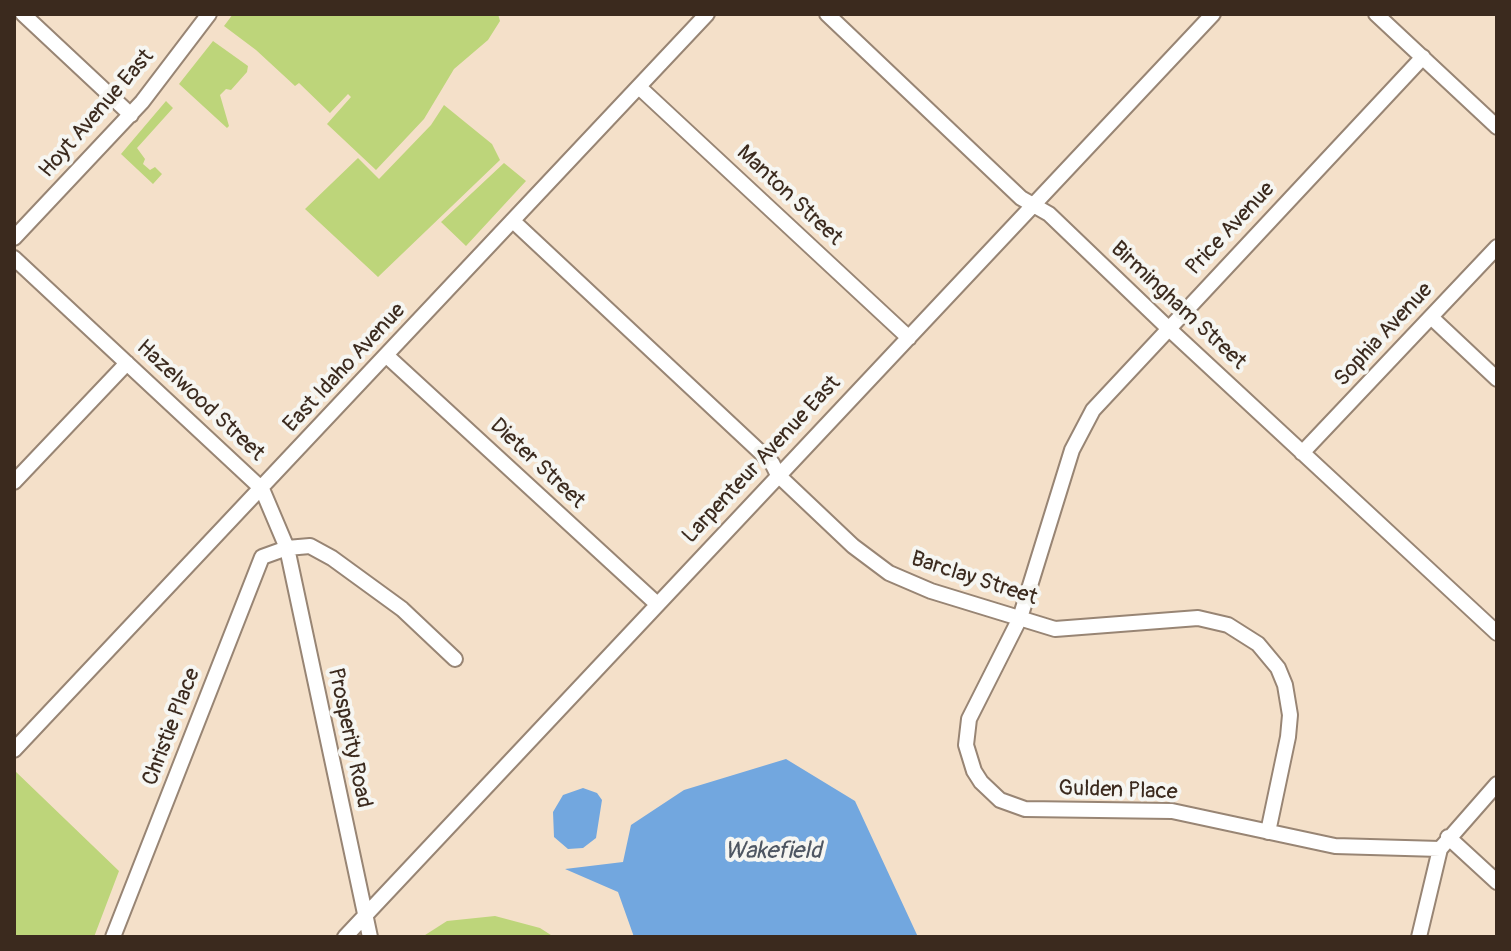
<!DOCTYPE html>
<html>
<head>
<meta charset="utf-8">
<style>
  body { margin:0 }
  #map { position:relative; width:1511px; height:951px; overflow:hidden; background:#f4e0c9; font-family:Pangolin,sans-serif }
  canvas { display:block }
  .frame { position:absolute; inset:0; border:16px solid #3b2a1e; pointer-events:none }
</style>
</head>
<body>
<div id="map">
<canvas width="1511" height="951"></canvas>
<div class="frame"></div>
</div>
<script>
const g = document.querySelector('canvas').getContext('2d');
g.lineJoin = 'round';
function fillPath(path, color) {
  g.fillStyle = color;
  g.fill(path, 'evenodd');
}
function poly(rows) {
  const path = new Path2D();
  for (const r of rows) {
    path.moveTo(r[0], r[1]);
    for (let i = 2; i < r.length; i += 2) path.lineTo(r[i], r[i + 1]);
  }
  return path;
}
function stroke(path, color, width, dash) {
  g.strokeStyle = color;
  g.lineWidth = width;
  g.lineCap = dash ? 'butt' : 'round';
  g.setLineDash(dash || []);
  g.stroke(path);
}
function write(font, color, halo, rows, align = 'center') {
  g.font = font + ' Pangolin,sans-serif';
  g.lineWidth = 8;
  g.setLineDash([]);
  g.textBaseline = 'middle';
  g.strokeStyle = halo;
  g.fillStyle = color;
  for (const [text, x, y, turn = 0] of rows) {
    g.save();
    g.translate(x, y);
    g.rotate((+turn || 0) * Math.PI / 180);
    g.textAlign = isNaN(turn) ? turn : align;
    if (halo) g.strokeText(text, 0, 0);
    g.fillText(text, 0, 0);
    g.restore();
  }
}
const green = poly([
  [233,14,498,14,500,21,488,40,454,69,424,119,376,170,327,124,351,97,348,94,330,113,299,83,295,86,256,50,224,26],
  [213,41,248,66,247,72,231,90,226,89,220,95,229,126,227,128,179,84],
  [166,101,173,108,137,148,145,159,143,164,150,170,155,167,162,174,153,184,121,154],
  [444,105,492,144,500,160,378,277,305,209,358,158,379,179,431,125],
  [504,163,526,181,466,246,441,222],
  [14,770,119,871,94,937,14,937],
  [495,916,540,928,554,937,422,937,447,921]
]);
const water = poly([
  [786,759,855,801,918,937,634,937,618,892,565,869,623,862,631,825,684,790],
  [583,788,597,793,602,800,596,838,583,848,568,849,554,837,553,812,563,795]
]);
const minor = poly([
  [23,14,131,115],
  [827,14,1021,198,1049,214,1168,328,1497,633],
  [1376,14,1497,127],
  [1423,57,1093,410,1072,450,1020,618,969,719,966,745,974,771,981,782,1000,800,1025,809,1172,811,1335,846,1440,849],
  [639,87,909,338],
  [513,221,772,463,778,475,853,546,889,573,931,591,1055,629,1198,618,1228,625,1258,644,1278,668,1285,685,1290,715,1288,737,1268,832],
  [14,238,142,102,209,14],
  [14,258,262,489,287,548,370,937],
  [1431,317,1497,379],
  [387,356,657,604],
  [1302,453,1497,247],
  [14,482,127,363],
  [14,750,707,14],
  [1448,837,1497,882],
  [113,937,262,557,287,548,310,546,332,558,402,609,455,659],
  [345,937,1213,14],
  [1419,937,1440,849,1497,784]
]);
const streetNames = [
  ["Hoyt Avenue East",97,114,-49],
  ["Manton Street",789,196,43],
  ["Price Avenue",1231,229,-47],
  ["Birmingham Street",1178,306,43],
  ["Sophia Avenue",1384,335,-47],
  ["East Idaho Avenue",345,368,-47],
  ["Hazelwood Street",200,401,43],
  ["Larpenteur Avenue East",762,460,-47],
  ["Dieter Street",537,464,43],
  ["Barclay Street",974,579,18],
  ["Christie Place",172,727,-69],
  ["Prosperity Road",349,738,78],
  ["Gulden Place",1118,791,2]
];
const waterNames = [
  ["Wakefield",773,852]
];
fillPath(green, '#bdd57a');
fillPath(water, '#72a7df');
stroke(minor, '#988574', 18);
stroke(minor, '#fff', 14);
write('22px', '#3b2a1e', '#f6f6f2', streetNames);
write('italic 24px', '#4e5662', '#f6f6f2', waterNames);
</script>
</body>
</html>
